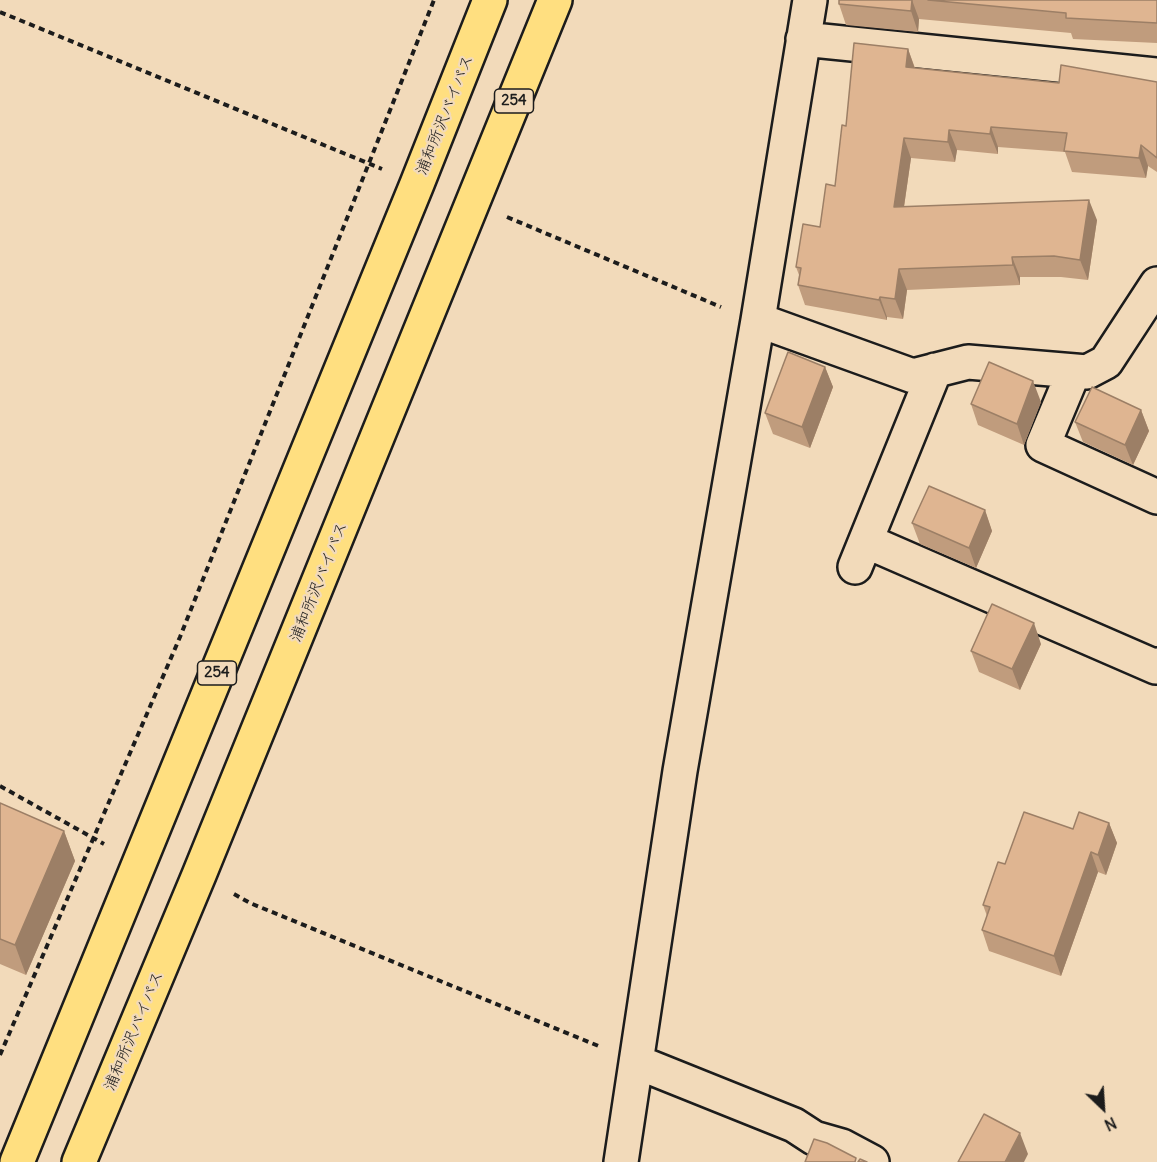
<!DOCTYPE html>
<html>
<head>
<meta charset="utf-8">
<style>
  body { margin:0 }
  #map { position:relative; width:1157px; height:1162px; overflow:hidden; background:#f2daba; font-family:Delius,sans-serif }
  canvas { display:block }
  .north { position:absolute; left:1073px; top:1078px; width:60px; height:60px; -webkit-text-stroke:4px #f2daba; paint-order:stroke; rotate:155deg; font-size:16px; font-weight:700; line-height:24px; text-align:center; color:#1c1c1c }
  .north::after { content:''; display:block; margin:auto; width:21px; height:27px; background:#1c1c1c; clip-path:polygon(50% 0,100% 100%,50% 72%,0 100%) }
</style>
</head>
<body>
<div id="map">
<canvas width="1157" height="1162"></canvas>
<div class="north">N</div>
</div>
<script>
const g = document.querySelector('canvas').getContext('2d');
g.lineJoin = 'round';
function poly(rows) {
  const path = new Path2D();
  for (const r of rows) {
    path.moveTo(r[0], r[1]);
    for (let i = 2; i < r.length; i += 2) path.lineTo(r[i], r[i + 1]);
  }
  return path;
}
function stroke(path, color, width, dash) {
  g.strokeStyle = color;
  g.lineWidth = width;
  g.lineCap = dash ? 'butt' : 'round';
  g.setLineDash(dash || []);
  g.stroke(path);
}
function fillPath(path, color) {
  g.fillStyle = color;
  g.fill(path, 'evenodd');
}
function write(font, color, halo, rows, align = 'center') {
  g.font = font + ' Delius,"Klee One",sans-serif';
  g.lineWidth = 4.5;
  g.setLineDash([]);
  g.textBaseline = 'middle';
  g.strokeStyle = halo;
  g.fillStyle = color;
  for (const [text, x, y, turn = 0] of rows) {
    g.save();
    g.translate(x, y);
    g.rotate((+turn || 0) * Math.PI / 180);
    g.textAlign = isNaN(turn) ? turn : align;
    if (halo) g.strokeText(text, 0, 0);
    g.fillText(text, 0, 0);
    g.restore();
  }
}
const path = poly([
  [0,12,382,169],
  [507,217,721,307],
  [0,786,104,844],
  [234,894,250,903,601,1047],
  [0,1055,180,637,434,0]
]);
const street = poly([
  [803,39,1157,75],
  [758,320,913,376,968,362,1087,372,1106,362,1157,284],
  [1074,371,1043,445,1157,497],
  [866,541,1156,667,1157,665],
  [855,567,935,370],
  [637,1062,794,1125,814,1138,842,1146,872,1162],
  [621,1162,680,771,758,320,810,0]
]);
const highway = poly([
  [17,1162,417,184,490,0],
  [79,1162,199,875,555,0]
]);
const wall = poly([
  [839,0,1157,0,1157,43,1073,39,1071,33,919,19,918,32,846,25,839,4],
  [908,49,915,68,1059,83,1157,82,1157,172,1148,166,1146,178,1072,172,1065,152,998,147,998,154,957,150,955,162,911,158,904,207,1097,220,1088,280,1061,277,1020,277,1020,285,907,290,903,319,887,317,887,320,805,305,798,285,799,275,796,267,820,227,835,186,846,126],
  [825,367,833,387,810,448,773,434,765,413],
  [1041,402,1024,445,978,425,971,404],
  [1141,410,1149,431,1133,465,1083,442,1075,422],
  [985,510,992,531,976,568,920,544,912,523],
  [1041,644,1020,690,979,672,971,651],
  [0,803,64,831,75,861,26,975,0,964],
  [1109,823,1117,843,1106,875,1098,872,1061,976,989,951,982,930,987,916,983,905,1005,864,1073,829]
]);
const shadedWall = poly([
  [912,0,919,19,918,32,911,11],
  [908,49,915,69,906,67],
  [991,127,998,147,998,154,990,134],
  [949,130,957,150,955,162,948,142],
  [904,138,911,158,901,227,894,207],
  [1141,145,1148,166,1146,178,1139,158],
  [1089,200,1097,220,1088,280,1080,260],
  [1012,257,1020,277,1020,285,1013,265],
  [899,269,907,290,903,319,895,299],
  [880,297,887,317,887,320,879,300],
  [825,367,833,387,810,448,802,427],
  [1033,381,1041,402,1024,445,1017,424],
  [1141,410,1149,431,1133,465,1125,445],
  [985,510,992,531,976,568,969,548],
  [1034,623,1041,644,1020,690,1012,669],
  [1109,823,1117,843,1106,875,1098,855],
  [64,831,75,861,26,975,15,945],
  [1091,852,1098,872,1061,976,1054,956],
  [1020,1133,1028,1154,1024,1162,1005,1162]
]);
const building = poly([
  [839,0,912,0,911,11,839,4,839,0],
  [928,0,1157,0,1157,23,1066,18,1066,13,928,0],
  [854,43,908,49,906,67,1059,83,1061,65,1157,82,1157,158,1141,145,1139,158,1064,151,1067,133,991,127,990,134,949,130,948,142,904,138,894,207,1089,200,1080,260,1054,256,1012,257,1013,265,899,269,895,299,880,297,879,300,798,285,801,268,796,267,803,224,820,227,826,184,835,186,842,125,846,126,854,43],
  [788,352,825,367,802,427,765,413,788,352],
  [989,362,1033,381,1017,424,971,404,989,362],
  [1092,387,1141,410,1125,445,1075,422,1092,387],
  [929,486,985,510,969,548,912,523,929,486],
  [992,604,1034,623,1012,669,971,651,992,604],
  [0,803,64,831,15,945,0,939,0,803],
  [1024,812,1073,829,1079,812,1109,823,1098,855,1091,852,1054,956,982,930,990,907,983,905,998,862,1005,864,1024,812],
  [984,1114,1020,1133,1005,1162,958,1162,984,1114],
  [814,1139,827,1143,856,1158,855,1162,805,1162,814,1139],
  [860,1159,867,1162,858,1162,860,1159]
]);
const shields = [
  [514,101,39],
  [217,673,39]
];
const shieldNames = [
  ["254",514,101],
  ["254",217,673]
];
const streetNames = [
  ["浦和所沢バイパス",445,115,-68],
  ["浦和所沢バイパス",319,582,-68],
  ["浦和所沢バイパス",134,1031,-67]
];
stroke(street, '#1c1c1c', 38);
stroke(highway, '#1c1c1c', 38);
stroke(path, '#1c1c1c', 4, [6, 4.5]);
stroke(street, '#f2daba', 33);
stroke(highway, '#ffdf80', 33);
fillPath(wall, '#c09c7d');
fillPath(shadedWall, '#9c7f66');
fillPath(building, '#dfb591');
stroke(building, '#9c7f66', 1.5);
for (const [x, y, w] of shields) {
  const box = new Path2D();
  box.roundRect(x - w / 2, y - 12, w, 24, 4.5);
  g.fillStyle = '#f2daba';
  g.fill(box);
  stroke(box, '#1c1c1c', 1.5);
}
write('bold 15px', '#1c1c1c', null, shieldNames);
write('16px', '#1c1c1c', '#f2daba', streetNames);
</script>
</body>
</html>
